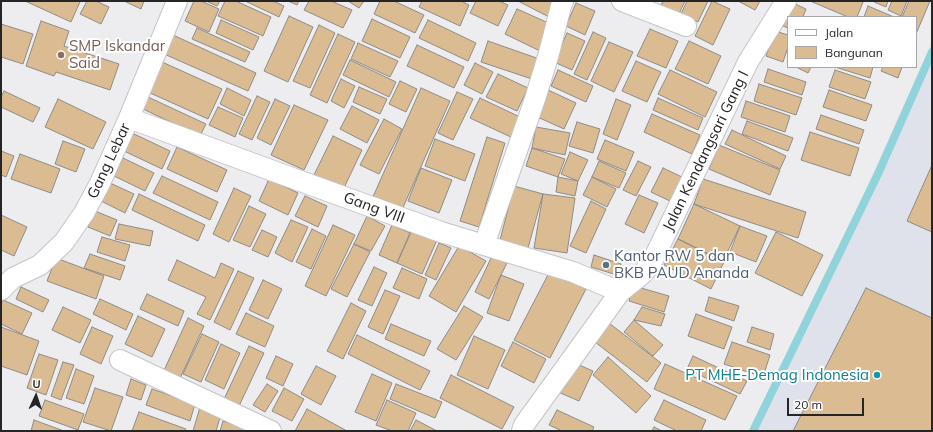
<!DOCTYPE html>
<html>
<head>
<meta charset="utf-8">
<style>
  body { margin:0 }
  #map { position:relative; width:933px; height:432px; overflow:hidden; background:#ededf0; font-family:Mulish,sans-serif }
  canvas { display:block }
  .frame { position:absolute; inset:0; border:2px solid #252526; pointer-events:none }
  .legend { position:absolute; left:787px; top:16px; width:130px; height:52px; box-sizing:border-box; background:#fff; border:1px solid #a8a8a8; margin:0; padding:5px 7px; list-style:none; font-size:12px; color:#252526 }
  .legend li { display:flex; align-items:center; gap:8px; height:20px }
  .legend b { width:20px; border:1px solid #a8a8a8 }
  .north { position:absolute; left:16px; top:376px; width:40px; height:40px; -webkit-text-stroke:3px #fff; paint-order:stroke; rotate:3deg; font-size:11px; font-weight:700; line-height:16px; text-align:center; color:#252526 }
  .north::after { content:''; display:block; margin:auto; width:14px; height:18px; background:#252526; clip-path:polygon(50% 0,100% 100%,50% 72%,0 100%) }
  .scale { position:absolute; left:787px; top:398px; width:77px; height:18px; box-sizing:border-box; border:2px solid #252526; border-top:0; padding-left:5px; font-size:12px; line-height:14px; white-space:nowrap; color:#252526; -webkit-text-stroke:3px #fff; paint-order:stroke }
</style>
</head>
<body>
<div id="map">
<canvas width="933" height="432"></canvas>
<div class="frame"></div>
<ul class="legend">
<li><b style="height:5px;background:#fff"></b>Jalan</li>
<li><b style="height:11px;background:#dbbb91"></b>Bangunan</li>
</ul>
<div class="north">U</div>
<div class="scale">20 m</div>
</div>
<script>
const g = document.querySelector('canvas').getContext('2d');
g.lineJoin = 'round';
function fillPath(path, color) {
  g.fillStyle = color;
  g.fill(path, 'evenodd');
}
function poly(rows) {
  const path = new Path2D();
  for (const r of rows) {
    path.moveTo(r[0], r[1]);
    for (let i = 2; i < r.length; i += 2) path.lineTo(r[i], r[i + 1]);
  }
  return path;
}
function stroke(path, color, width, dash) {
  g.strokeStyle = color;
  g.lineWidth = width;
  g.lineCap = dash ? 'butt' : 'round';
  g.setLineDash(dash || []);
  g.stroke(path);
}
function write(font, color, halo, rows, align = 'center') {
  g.font = font + ' Mulish,sans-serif';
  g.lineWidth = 4;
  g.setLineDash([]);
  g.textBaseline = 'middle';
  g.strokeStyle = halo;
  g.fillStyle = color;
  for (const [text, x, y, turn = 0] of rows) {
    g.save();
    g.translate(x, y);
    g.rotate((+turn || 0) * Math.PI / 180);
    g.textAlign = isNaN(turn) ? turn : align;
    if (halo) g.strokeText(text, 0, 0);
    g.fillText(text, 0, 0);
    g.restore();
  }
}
const built = poly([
  [932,42,932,431,757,431]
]);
const stream = poly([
  [753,431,878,174,932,52]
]);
const building = poly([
  [25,1,79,1,80,2,71,22,25,1],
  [87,1,96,1,109,7,101,24,80,14,87,1],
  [124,1,144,1,141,9,124,1],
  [194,1,201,1,219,9,209,32,185,21,194,1],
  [206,1,220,1,217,6,206,1],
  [225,1,236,1,271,17,263,36,218,16,225,1],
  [245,1,273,1,284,6,279,17,245,1],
  [288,1,299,1,297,5,288,1],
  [309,1,331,1,352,10,343,28,304,10,309,1],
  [348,1,364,1,359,8,348,1],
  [380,1,394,1,424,15,415,33,374,14,380,1],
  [422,1,461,1,469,5,460,26,419,7,422,1],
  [476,1,499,1,508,5,498,26,470,13,476,1],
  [518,1,561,1,551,18,518,1],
  [663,1,685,1,676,20,658,12,663,1],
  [687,1,708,1,698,22,681,14,687,1],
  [712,1,730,9,713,45,695,36,712,1],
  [738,1,760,1,755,10,738,1],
  [810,1,860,1,863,2,857,17,848,17,810,1],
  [874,1,888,1,886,7,874,2,874,1],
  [892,1,907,1,901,16,888,10,892,1],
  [909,1,930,1,916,34,916,17,902,17,909,1],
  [576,3,595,11,585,35,566,26,576,3],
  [793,3,806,9,803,17,788,17,788,28,783,26,793,3],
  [868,6,894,17,864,17,868,6],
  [517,9,553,25,540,51,505,34,517,9],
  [289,16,313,27,288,82,264,71,289,16],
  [372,19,410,37,400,58,362,41,372,19],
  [221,20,259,37,253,50,216,33,221,20],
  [428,20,476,43,468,61,419,38,428,20],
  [41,21,69,31,64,46,119,64,110,90,56,72,54,76,26,66,41,21],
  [1,24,33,34,23,64,1,57,1,24],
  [319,25,335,33,310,88,293,81,319,25],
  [197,28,250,52,245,62,192,39,197,28],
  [650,29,678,41,666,68,637,56,650,29],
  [775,31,788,35,788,47,783,62,766,56,775,31],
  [593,32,606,38,587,80,574,74,593,32],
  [567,33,585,41,572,70,554,62,567,33],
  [338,34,355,42,327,103,310,95,338,34],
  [173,35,256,73,248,91,164,54,173,35],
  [488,41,545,61,538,81,481,62,488,41],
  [689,41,721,56,708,84,675,69,689,41],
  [609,42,633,52,614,92,591,81,609,42],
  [358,43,398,61,390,77,351,59,358,43],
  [417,45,464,67,454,88,407,66,417,45],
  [350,60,396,82,389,97,343,75,350,60],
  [636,61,661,72,647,102,622,91,636,61],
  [162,62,222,89,208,119,148,92,162,62],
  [475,63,493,72,482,94,464,85,475,63],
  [796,67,811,67,808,73,796,67],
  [835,67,873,67,870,78,835,67],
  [883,67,902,67,898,78,881,71,883,67],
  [768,69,806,82,802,95,764,82,768,69],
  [558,70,593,86,586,102,551,86,558,70],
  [670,70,717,92,705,117,658,94,670,70],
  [835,70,871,82,865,99,829,87,835,70],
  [498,74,528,88,517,111,486,97,498,74],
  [341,79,355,86,344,108,331,101,341,79],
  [400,81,417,89,406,112,389,104,400,81],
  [759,84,802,98,796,115,754,101,759,84],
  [359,87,387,99,380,114,353,102,359,87],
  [227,88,251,100,244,116,220,104,227,88],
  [421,88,450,101,401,212,372,199,421,88],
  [546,89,576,103,564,129,533,115,546,89],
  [829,90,872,105,866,121,823,107,829,90],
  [4,91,40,108,33,122,1,107,1,97,4,91],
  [457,92,473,99,453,140,438,133,457,92],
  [257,96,270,102,252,140,239,134,257,96],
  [148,97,206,124,200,136,143,109,148,97],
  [480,98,522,118,513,138,470,118,480,98],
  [658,98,703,118,698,130,653,110,658,98],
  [58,99,106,122,93,149,45,127,58,99],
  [275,99,290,106,271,145,257,138,275,99],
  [616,99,631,105,617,140,603,134,616,99],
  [746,101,790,116,785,132,741,117,746,101],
  [294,105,328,120,304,170,271,155,294,105],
  [352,106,379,120,367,143,340,129,352,106],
  [218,107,243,118,235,137,209,125,218,107],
  [652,114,700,135,692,154,644,132,652,114],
  [821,115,864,130,859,144,816,129,821,115],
  [384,119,402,129,379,174,360,165,384,119],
  [747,121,793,138,788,151,742,134,747,121],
  [577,122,600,129,593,153,569,146,577,122],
  [536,127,570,133,565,155,532,148,536,127],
  [732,130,786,156,780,169,725,144,732,130],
  [810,132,859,148,850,176,801,160,810,132],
  [132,133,170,151,162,169,124,151,132,133],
  [333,136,362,150,342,192,312,179,333,136],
  [487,137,505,143,479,227,460,221,487,137],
  [435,139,475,154,465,181,425,166,435,139],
  [605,140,634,152,626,171,597,159,605,140],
  [63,141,85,149,76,172,55,164,63,141],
  [719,145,780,170,770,195,709,169,719,145],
  [177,147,227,170,217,192,167,169,177,147],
  [532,148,565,159,558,177,526,166,532,148],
  [1,151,14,156,6,177,1,175,1,151],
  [570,152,588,160,578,181,561,174,570,152],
  [20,154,60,169,51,193,11,179,20,154],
  [123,158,154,173,145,191,114,176,123,158],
  [599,161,626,173,619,188,592,177,599,161],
  [638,161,651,167,636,196,623,190,638,161],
  [932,165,932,232,907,221,932,165],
  [421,168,452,180,439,213,408,201,421,168],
  [663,168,682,177,670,201,651,192,663,168],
  [162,176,218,202,210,220,153,193,162,176],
  [558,177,578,181,575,196,556,192,558,177],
  [592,177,616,189,607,207,583,195,592,177],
  [269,179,298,193,288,215,259,201,269,179],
  [703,179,806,212,798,238,694,204,703,179],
  [110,183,134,194,125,213,101,201,110,183],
  [514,186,543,194,528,248,500,240,514,186],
  [234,188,251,196,229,242,213,234,234,188],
  [139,194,205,225,198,241,132,210,139,194],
  [543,194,575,198,567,253,534,248,543,194],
  [639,195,658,203,644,233,625,224,639,195],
  [305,196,327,206,318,227,295,216,305,196],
  [591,201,606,209,586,253,570,246,591,201],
  [694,204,740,226,723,261,678,239,694,204],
  [249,206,266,214,250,247,233,240,249,206],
  [95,211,117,220,110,236,88,227,95,211],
  [1,215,27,227,14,256,1,250,1,215],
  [367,216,385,226,371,251,354,244,367,216],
  [291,220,308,227,292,262,275,253,291,220],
  [119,224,153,231,150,246,115,239,119,224],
  [333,225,355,235,326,296,305,286,333,225],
  [392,225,410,233,397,263,379,255,392,225],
  [740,226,767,236,756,262,730,252,740,226],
  [312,229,326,236,311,269,296,262,312,229],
  [262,230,277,237,268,257,252,250,262,230],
  [412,230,437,240,422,274,397,263,412,230],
  [776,232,823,255,802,296,755,273,776,232],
  [102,237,130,245,125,261,97,252,102,237],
  [678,239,724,262,711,289,664,265,678,239],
  [439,243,451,248,436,280,425,275,439,243],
  [354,244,370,252,347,297,331,289,354,244],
  [459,246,486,261,456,312,429,296,459,246],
  [90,254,125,266,120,280,84,268,90,254],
  [594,255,621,264,617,275,591,267,594,255],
  [492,256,507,263,489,299,475,292,492,256],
  [56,258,104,276,96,299,47,281,56,258],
  [177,260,215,278,221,263,234,269,210,320,197,314,206,297,168,280,177,260],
  [374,267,387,273,372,306,358,300,374,267],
  [402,268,427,279,419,299,393,288,402,268],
  [238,271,254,278,230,330,214,322,238,271],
  [550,271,586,289,550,358,514,340,550,271],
  [501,275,524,284,509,321,487,313,501,275],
  [263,280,282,289,268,319,249,310,263,280],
  [634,286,669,296,664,312,629,301,634,286],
  [21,287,49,300,43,312,16,299,21,287],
  [866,288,932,318,932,431,793,431,866,288],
  [385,290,400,296,383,334,368,327,385,290],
  [147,294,184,311,178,326,140,309,147,294],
  [709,297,739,306,734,321,705,311,709,297],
  [100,299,133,314,126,330,93,314,100,299],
  [3,300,32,313,22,334,1,324,1,304,3,300],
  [351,303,366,311,343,359,327,351,351,303],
  [464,306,483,317,456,360,437,349,464,306],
  [63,307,91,320,80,343,52,330,63,307],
  [642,307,665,314,661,326,634,320,642,307],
  [246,313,274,326,265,347,236,334,246,313],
  [696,314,732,327,724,349,688,336,696,314],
  [138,316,165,329,152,357,125,344,138,316],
  [188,318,204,326,177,385,161,377,188,318],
  [605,320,661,363,647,382,591,339,605,320],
  [634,320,663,345,653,356,624,332,634,320],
  [391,324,431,341,424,356,385,339,391,324],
  [1,327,39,341,27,375,1,366,1,327],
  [92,327,113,336,101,364,80,354,92,327],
  [752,327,774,334,770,350,747,342,752,327],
  [202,334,219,342,201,382,183,374,202,334],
  [357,335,430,371,420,390,348,354,357,335],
  [474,336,505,350,488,389,457,375,474,336],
  [513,342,546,359,534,383,501,366,513,342],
  [732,342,770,355,763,377,724,364,732,342],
  [221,344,240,353,224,389,205,380,221,344],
  [249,346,264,353,239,406,224,399,249,346],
  [39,354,58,360,46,395,27,388,39,354],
  [276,356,293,364,283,386,266,378,276,356],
  [693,356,747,381,740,394,687,369,693,356],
  [608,357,651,396,636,413,593,375,608,357],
  [63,362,74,365,61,400,51,396,63,362],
  [572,362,593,371,579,401,558,392,572,362],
  [665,364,737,396,725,420,654,389,665,364],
  [316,366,336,376,321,405,301,394,316,366],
  [76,369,94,376,84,404,66,398,76,369],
  [372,374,392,383,376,421,355,412,372,374],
  [451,375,514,407,502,429,440,398,451,375],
  [131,379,146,385,141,400,126,395,131,379],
  [267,384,278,391,265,412,253,405,267,384],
  [396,384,442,402,435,418,390,399,396,384],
  [95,388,123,397,111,431,83,422,95,388],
  [284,388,304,399,292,421,272,411,284,388],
  [152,389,195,404,190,421,146,405,152,389],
  [45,400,84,414,78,430,39,416,45,400],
  [387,400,416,413,408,431,392,431,376,425,387,400],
  [664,400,706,420,701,431,677,431,654,420,664,400],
  [201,404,222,411,216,431,193,431,201,404],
  [307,409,347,431,295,431,307,409],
  [557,410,594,427,592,431,562,431,549,425,557,410],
  [139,412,186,429,185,431,132,431,139,412],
  [34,420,64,431,31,431,34,420],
  [416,420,437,431,410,431,416,420],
  [223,421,246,428,245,431,220,431,223,421],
  [654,427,662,431,652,431,654,427]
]);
const minor = poly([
  [622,1,686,26],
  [129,118,314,186,441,232,573,272,620,292],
  [484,245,535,99,549,53,561,6,563,1],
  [1,290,13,278,40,265,64,242,84,213,100,183,129,118,177,1],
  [120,360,271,431],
  [522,431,524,425,620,292,640,276,651,264,748,62,786,1]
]);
const markers = [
  [61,55,4,"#8d6e63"],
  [606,265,4,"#5c6f8a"],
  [877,375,4,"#0f9aa8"]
];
const educationNames = [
  ["SMP Iskandar",69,46],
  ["Said",69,63]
];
const streetNames = [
  ["Jalan Kendangsari Gang I",706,151,-64],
  ["Gang Lebar",109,161,-65],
  ["Gang VIII",374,208,20]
];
const serviceNames = [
  ["Kantor RW 5 dan",614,256],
  ["BKB PAUD Ananda",614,273]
];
const cultureNames = [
  ["PT MHE-Demag Indonesia",869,375]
];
fillPath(built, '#dfe1eb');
stroke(stream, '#91d3da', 8);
fillPath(building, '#dbbb91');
stroke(building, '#8d8c89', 1);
stroke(minor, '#c5c5c8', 22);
stroke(minor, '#fff', 20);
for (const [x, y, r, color] of markers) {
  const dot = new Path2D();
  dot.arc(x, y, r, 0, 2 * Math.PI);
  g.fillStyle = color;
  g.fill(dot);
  stroke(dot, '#fff', 1.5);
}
write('15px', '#785e54', '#fff', educationNames, 'left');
write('15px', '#252526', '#fff', streetNames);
write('15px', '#4e5e75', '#fff', serviceNames, 'left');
write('15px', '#0d838f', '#fff', cultureNames, 'right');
</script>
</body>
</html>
